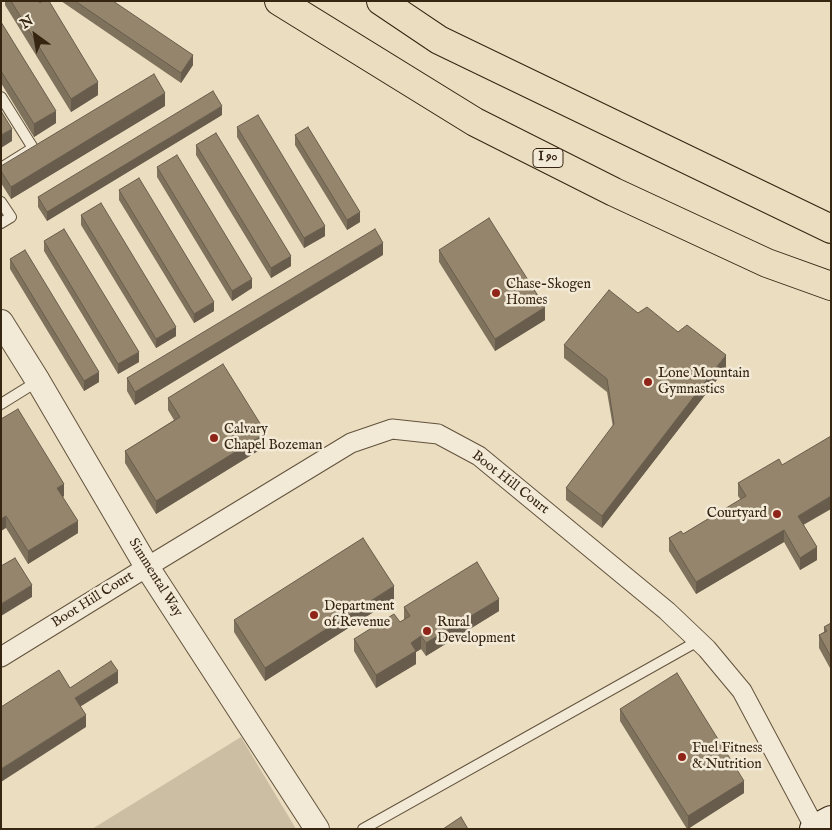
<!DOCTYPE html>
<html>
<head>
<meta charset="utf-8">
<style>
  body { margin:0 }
  #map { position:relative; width:832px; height:830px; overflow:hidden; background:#ebddc0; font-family:"IM FELL English",serif }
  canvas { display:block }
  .frame { position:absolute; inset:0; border:2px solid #352511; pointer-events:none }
  .north { position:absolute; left:10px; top:10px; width:50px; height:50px; -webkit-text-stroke:4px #f2e9d6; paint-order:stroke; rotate:328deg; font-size:14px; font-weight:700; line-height:20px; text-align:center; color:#352511 }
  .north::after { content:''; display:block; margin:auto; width:18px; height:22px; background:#352511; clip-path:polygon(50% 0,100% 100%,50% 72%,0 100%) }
</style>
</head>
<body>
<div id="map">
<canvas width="832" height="830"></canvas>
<div class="frame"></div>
<div class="north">N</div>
</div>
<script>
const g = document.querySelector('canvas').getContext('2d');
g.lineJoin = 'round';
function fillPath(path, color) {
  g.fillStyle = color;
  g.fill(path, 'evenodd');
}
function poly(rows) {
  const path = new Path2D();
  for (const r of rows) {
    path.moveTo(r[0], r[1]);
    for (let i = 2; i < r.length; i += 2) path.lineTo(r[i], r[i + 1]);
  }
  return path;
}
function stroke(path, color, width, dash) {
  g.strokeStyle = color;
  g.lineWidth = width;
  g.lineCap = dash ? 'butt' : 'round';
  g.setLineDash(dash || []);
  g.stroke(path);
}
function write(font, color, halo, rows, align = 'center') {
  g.font = font + ' "IM FELL English",serif';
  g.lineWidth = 5;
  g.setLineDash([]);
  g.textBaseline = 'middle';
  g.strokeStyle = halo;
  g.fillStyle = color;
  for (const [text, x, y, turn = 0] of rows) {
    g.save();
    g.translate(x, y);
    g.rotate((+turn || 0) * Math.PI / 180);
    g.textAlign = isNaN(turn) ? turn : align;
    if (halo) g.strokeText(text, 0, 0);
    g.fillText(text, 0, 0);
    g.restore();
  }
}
const green = poly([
  [241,737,296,829,92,829]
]);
const service = poly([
  [1,97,33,148,1,168],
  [1,202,11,217,1,223],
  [1,404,38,381],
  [363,829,698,641]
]);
const minor = poly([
  [1,657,147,567,351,443,392,429,438,434,479,456,667,611,707,649,742,691,815,828]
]);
const tertiary = poly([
  [1,322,38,381,147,567,317,829]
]);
const secondary = poly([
  [814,829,831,820]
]);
const motorway = poly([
  [279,1,475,122,614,192,767,263,831,286],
  [381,1,439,40,831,229]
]);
const wall = poly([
  [5,1,39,1,98,95,71,112,5,5],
  [61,1,113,1,193,65,181,83],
  [1,22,56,123,34,137,1,83],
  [165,106,11,199,1,183,1,166],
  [222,115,47,221,38,207,38,197],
  [237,127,325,236,304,248,237,137],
  [295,135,360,222,347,230,295,145],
  [196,145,291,266,271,278,196,155],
  [157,167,252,288,232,301,157,177],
  [119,190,214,311,194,323,119,200],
  [81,215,176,336,156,348,81,225],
  [44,241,139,362,118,374,44,251],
  [439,250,545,320,495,351,439,262],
  [383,255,135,405,127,391,127,378],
  [10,259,99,382,84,391,10,269],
  [638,313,678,332,726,368,602,528,566,500,566,488,613,427,607,392,564,358,564,345],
  [168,398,266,446,156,514,125,463,125,451,174,420,168,410],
  [1,419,64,496,63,497,78,533,28,564,6,528],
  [738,483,804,525,817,560,800,570,784,542,696,594,669,551,669,538,683,534,741,500,738,496],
  [394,599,265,681,234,632,234,620],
  [404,607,499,611,426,656,421,649,416,652,416,664,376,688,354,651,354,639,400,622,404,620],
  [831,623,831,670,819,648,819,635,824,632,824,627],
  [620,709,744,793,687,829,620,721]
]);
const shadedWall = poly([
  [193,55,193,65,181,83,181,73],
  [98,82,98,95,71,112,71,99],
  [165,93,165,106,11,199,11,187],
  [222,106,222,115,47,221,47,212],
  [56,111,56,123,34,137,34,124],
  [12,129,12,141,1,148,1,135],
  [360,212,360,222,347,230,347,220],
  [325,226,325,236,304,248,304,238],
  [383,243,383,255,135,405,135,392],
  [291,256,291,266,271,278,271,268],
  [252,279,252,288,232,301,232,291],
  [214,302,214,311,194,323,194,314],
  [545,307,545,320,495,351,495,339],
  [176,327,176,336,156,348,156,339],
  [139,352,139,362,118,374,118,364],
  [726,355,726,368,602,528,602,516],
  [99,372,99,382,84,391,84,381],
  [266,433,266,446,156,514,156,501],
  [64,484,64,496,57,500,57,488],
  [831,496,831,509,798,528,798,516],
  [6,516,6,528,1,531,1,519],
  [78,521,78,533,28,564,28,551],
  [784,530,784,542,696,594,696,582],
  [817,547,817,560,800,570,800,558],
  [32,585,32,597,1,616,1,604],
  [394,586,394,599,265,681,265,668],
  [499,599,499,611,426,656,426,643],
  [421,636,421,649,416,652,416,664,376,688,376,675,411,643],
  [118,671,118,683,75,710,75,698],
  [86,715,86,727,1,782,1,769],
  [744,781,744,793,688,829,688,816]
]);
const building = poly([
  [11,1,39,1,40,3,43,1,49,1,98,82,71,99,11,1],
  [75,1,113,1,193,55,181,73,75,1],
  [1,22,56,111,34,124,1,71,1,22],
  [154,74,165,93,11,187,1,171,1,166,154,74],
  [213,91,222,106,47,212,38,197,213,91],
  [1,111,12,129,1,135,1,111],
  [258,115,325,226,304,238,237,127,258,115],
  [308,127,360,212,347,220,295,135,308,127],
  [216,133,291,256,271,268,196,145,216,133],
  [177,155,252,279,232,291,157,167,177,155],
  [139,178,214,302,194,314,119,190,139,178],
  [101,203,176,327,156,339,81,215,101,203],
  [489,218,545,307,495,339,439,250,489,218],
  [64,229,139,352,118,364,44,241,64,229],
  [375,229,383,243,135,392,127,378,375,229],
  [25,250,99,372,84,381,10,259,25,250],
  [609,290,638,313,647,307,678,332,687,325,726,355,602,516,566,488,614,424,607,379,564,345,609,290],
  [223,364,266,433,156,501,125,451,180,417,168,398,223,364],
  [18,409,64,484,57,488,78,521,28,551,6,516,1,519,1,419,18,409],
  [831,436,831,496,798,516,817,547,800,558,784,530,696,582,669,538,681,531,683,534,746,496,738,483,779,459,782,465,831,436],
  [363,538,394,586,265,668,234,620,363,538],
  [15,558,32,585,1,604,1,566,15,558],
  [477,562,499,599,426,643,421,636,411,643,416,651,376,675,354,639,394,614,400,622,410,616,404,607,477,562],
  [831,623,831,657,819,635,827,631,824,627,831,623],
  [111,661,118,671,75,698,86,715,1,769,1,707,59,670,70,688,111,661],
  [677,673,744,781,688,816,620,709,677,673],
  [461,817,468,829,443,829,461,817]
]);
const markers = [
  [496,293,5,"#8f2418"],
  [648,382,5,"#8f2418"],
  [214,438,5,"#8f2418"],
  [777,514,5,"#8f2418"],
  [314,615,5,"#8f2418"],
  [427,631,5,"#8f2418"],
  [682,757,5,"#8f2418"]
];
const shields = [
  [548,158,30]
];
const shieldNames = [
  ["I 90",548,158]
];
const poiNames = [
  ["Chase-Skogen",506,285],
  ["Homes",506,301],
  ["Lone Mountain",658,374],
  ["Gymnastics",658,390],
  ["Calvary",224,430],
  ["Chapel Bozeman",224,446],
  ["Courtyard",767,514,"right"],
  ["Department",324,607],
  ["of Revenue",324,623],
  ["Rural",437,623],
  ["Development",437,639],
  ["Fuel Fitness",692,749],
  ["& Nutrition",692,765]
];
const streetNames = [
  ["Boot Hill Court",510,483,38],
  ["Simmental Way",155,578,58],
  ["Boot Hill Court",93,600,-32]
];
fillPath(green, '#ccbea2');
stroke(service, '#62533d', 12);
stroke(minor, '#62533d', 21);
stroke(tertiary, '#62533d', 26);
stroke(secondary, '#352511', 30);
stroke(motorway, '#352511', 30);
stroke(service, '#f2e9d6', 10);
stroke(minor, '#f2e9d6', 19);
stroke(tertiary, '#f2e9d6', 24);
stroke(secondary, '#f2e9d6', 28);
stroke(motorway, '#ebddc0', 28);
fillPath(wall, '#7f725d');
fillPath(shadedWall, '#685d4c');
fillPath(building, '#94856c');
stroke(building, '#685d4c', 1);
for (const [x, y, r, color] of markers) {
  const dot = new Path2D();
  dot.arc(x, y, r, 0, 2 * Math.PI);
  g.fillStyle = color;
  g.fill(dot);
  stroke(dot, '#f2e9d6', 2);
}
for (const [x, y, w] of shields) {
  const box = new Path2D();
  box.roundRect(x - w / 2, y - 9.5, w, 19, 4);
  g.fillStyle = '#f2e9d6';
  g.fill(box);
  stroke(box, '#352511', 1);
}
write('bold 12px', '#352511', null, shieldNames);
write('14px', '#352511', '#f2e9d6', poiNames, 'left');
write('14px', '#352511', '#f2e9d6', streetNames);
</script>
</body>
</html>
